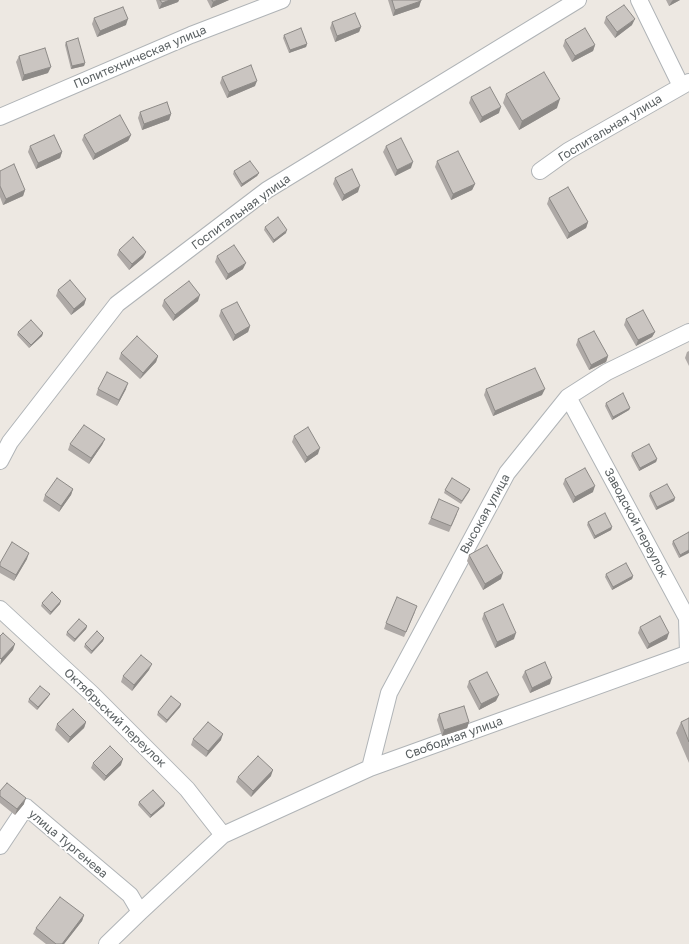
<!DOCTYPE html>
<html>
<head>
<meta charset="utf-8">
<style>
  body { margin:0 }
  canvas { display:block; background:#ede8e2 }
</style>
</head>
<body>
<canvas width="689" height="944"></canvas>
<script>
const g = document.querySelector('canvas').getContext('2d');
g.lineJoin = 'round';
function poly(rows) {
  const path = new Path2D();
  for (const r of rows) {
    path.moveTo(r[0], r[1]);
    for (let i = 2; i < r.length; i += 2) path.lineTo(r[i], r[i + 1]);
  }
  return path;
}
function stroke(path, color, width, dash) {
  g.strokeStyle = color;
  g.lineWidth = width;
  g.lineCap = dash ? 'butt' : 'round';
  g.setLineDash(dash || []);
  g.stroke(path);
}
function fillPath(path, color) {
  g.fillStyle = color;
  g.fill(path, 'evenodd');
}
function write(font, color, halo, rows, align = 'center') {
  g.font = font + ' "Golos Text",sans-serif';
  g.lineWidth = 3.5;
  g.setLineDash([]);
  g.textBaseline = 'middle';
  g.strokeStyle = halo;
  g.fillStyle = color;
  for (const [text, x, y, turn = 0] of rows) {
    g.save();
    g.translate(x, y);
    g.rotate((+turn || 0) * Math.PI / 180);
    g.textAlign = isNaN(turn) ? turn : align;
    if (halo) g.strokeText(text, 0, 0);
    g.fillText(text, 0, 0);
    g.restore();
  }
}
const street = poly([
  [639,0,681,86],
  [0,117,191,35,282,0],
  [540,171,568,151,689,82],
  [568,397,687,618,688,653],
  [0,461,10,442,117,304,267,190,578,0],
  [0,609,92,694,187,789,223,835],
  [370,768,389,693,507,473,568,397,607,372,689,332],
  [0,846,26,807,130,895,140,912],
  [107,944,140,912,223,835,370,768,689,653]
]);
const wall = poly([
  [156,0,179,0,178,2,159,9],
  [207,0,229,0,211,8],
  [388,0,421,0,419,7,393,16],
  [666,0,680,0,669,6],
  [606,17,632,25,615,38,604,23],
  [94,18,126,25,97,37,92,24],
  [332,22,361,27,359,32,335,42,330,28],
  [284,35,307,44,306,47,289,53,283,38],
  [565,40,595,45,593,51,572,62,563,46],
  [66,42,85,63,84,66,71,69,65,45],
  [19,56,48,73,22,81,16,62],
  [222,77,255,86,227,98,220,83],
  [506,94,557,108,519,130,503,103],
  [471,97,499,113,480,123,469,103],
  [140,112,171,114,169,120,142,130,138,118],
  [84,135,131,135,128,141,93,160,82,140],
  [30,146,62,152,60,158,36,169,28,152],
  [386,146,411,168,395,176,383,152],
  [437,161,475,184,472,190,451,200,435,167],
  [0,171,25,190,23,196,3,205,0,197],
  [234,171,259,173,257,176,241,187,233,174],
  [335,178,358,192,342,201,333,184],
  [549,198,588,222,586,228,567,239,547,204],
  [265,227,286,233,273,243,264,230],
  [119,250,146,252,143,258,129,270,117,255],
  [217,256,243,269,226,280,215,262],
  [58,290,86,299,84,305,71,315,56,296],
  [164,300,198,301,173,321,162,306],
  [221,310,250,326,248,332,233,341,219,316],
  [626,319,655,332,652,337,636,346,624,325],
  [18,332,43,333,42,336,29,348,17,335],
  [578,339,608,356,606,362,589,370,576,345],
  [689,351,689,366,685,358,687,352],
  [121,353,158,356,156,362,140,379,119,359],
  [98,389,126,389,117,406,96,395],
  [486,389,542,395,493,416,484,395],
  [606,403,630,408,629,410,612,420,605,406],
  [294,436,318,454,305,463,292,442],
  [105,439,102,445,89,464,68,450,70,444],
  [632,453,657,459,656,462,639,471,631,456],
  [565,479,593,492,573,503,563,484],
  [73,489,71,495,59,512,43,501,45,495],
  [470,489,469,492,461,504,444,493,445,490],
  [650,493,675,498,674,501,656,510,649,496],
  [457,514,449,532,428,524,431,518],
  [588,522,612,527,611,530,594,539,587,525],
  [689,532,679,558,672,544,673,541],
  [469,555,501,579,483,590,467,561],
  [27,559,14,581,0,573,0,563],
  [606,574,633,576,632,579,612,590,605,577],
  [42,603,60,604,50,615,41,606],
  [415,612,404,637,384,629,386,623],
  [484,613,514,639,495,648,482,619],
  [87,626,86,629,74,642,66,635,67,632],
  [640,627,667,639,647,649,638,633],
  [104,638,103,641,91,654,84,647,85,644],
  [149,670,132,691,121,682,123,676],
  [525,671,550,684,530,693,522,677],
  [469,681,496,701,479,710,467,687],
  [48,697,37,710,28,702,29,699],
  [181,704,180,707,166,723,157,715,158,712],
  [439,714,469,722,467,728,442,736,437,720],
  [689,718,689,763,676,733,681,722],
  [86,722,84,728,68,743,55,730,57,724],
  [193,739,221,740,206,757,191,745],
  [93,763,121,765,104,781,91,768],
  [271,776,251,797,236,782,238,777],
  [0,791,24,804,15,815,0,803],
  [139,802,164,806,150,818,138,805],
  [84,915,82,921,64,944,46,944,33,934,36,928]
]);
const shadedWall = poly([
  [170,0,179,0,178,2,159,9,162,3],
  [218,0,229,0,211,8,213,2],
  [673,0,680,0,669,6,672,1],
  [421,1,419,7,393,16,395,10],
  [128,19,126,25,97,37,100,31],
  [635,19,632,25,615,38,617,32],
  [361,27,359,32,335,42,337,36],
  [307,44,306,47,289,53,290,50],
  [595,45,593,51,572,62,575,56],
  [85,63,84,66,71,69,72,66],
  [51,67,48,73,22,81,24,75],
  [257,81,255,86,227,98,229,92],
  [560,99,557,108,519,130,522,121],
  [501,107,499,113,480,123,482,117],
  [171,114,169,120,142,130,144,124],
  [131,135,128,141,93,160,95,154],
  [62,152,60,158,36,169,38,163],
  [413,162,411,168,395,176,397,170],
  [259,173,257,176,241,187,242,184],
  [475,184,472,190,451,200,453,194],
  [360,186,358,192,342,201,344,195],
  [25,190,23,196,3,205,6,199],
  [588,222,586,228,567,239,569,233],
  [287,230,286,233,273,243,274,240],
  [146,252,143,258,129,270,132,264],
  [246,263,243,269,226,280,228,274],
  [200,295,198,301,173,321,175,315],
  [86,299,84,305,71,315,74,309],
  [250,326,248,332,233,341,235,335],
  [655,332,652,337,636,346,638,340],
  [43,333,42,336,29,348,31,345],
  [158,356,156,362,140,379,143,373],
  [608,356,606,362,589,370,591,365],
  [128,383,126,389,117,406,119,400],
  [545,389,542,395,493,416,495,411],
  [630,408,629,410,612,420,613,417],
  [105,439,102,445,89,464,91,458],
  [320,448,318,454,305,463,307,457],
  [657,459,656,462,639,471,640,468],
  [595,486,593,492,573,503,575,497],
  [73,489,71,495,59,512,61,506],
  [675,498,674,501,656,510,657,507],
  [612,527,611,530,594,539,595,536],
  [689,550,689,553,679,558,680,555],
  [29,553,27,559,14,581,16,575],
  [503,573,501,579,483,590,485,584],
  [633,576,632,579,612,590,613,587],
  [61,601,60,604,50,615,51,612],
  [87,626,86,629,74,642,75,639],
  [516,633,514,639,495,648,497,642],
  [669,633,667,639,647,649,649,644],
  [104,638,103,641,91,654,92,651],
  [15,644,13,650,0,665,1,659],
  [152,664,149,670,132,691,134,685],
  [552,678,550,684,530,693,532,688],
  [50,694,48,697,37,710,38,707],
  [499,695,496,701,479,710,481,704],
  [181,704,180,707,166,723,167,720],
  [86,722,84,728,68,743,70,737],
  [469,722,467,728,442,736,444,730],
  [223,734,221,740,206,757,208,751],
  [123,759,121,765,104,781,106,776],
  [273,770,271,776,251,797,253,791],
  [26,798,24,804,15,815,17,809],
  [165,803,164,806,150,818,151,815],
  [84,915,82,921,64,944,62,944]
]);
const building = poly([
  [160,0,170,0,162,3,160,0],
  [212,0,218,0,213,2,212,0],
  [392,0,421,0,421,1,395,10,392,0],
  [624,5,635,19,617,32,606,17,624,5],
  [123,7,128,19,100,31,94,18,123,7],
  [355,13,361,27,337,36,332,22,355,13],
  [301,28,307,44,290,50,284,35,301,28],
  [585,28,595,45,575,56,565,40,585,28],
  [78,38,85,63,72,66,66,42,78,38],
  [45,48,51,67,24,75,19,56,45,48],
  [251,65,257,81,229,92,222,77,251,65],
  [544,72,560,99,522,121,506,94,544,72],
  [490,87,501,107,482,117,471,97,490,87],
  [167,102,171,114,144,124,140,112,167,102],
  [120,115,131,135,95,154,84,135,120,115],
  [54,135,62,152,38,163,30,146,54,135],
  [401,138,413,162,397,170,386,146,401,138],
  [458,151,475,184,453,194,437,161,458,151],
  [250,161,259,173,242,184,234,171,250,161],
  [14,164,25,190,6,199,0,186,0,171,14,164],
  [352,169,360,186,344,195,335,178,352,169],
  [568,187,588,222,569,233,549,198,568,187],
  [278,217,287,230,274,240,265,227,278,217],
  [133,237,146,252,132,264,119,250,133,237],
  [234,245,246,263,228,274,217,256,234,245],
  [70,280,86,299,74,309,58,290,70,280],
  [189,281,200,295,175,315,164,300,189,281],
  [237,302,250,326,235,335,221,310,237,302],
  [643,310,655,332,638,340,626,319,643,310],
  [31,320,43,333,31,345,18,332,31,320],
  [594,331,608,356,591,365,578,339,594,331],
  [137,336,158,356,143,373,121,353,137,336],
  [535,368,545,389,495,411,486,389,535,368],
  [107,372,128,383,119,400,98,389,107,372],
  [623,393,630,408,613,417,606,403,623,393],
  [84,425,105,439,91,458,70,444,84,425],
  [308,427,320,448,307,457,294,436,308,427],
  [649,444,657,459,640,468,632,453,649,444],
  [585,468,595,486,575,497,565,479,585,468],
  [57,478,73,489,61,506,45,495,57,478],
  [452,478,470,489,462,501,445,490,452,478],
  [667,484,675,498,657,507,650,493,667,484],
  [439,499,459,508,451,526,431,518,439,499],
  [605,513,612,527,595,536,588,522,605,513],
  [689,532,689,550,680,555,673,541,689,532],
  [12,542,29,553,16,575,0,566,0,563,12,542],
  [487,545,503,573,485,584,469,555,487,545],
  [626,563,633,576,613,587,606,574,626,563],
  [52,592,61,601,51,612,42,603,52,592],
  [397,597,417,606,406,632,386,623,397,597],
  [503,604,516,633,497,642,484,613,503,604],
  [660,616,669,633,649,644,640,627,660,616],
  [79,619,87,626,75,639,67,632,79,619],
  [97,631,104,638,92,651,85,644,97,631],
  [3,633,15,644,1,659,0,658,0,636,3,633],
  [141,655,152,664,134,685,123,676,141,655],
  [545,662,552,678,532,688,525,671,545,662],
  [487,672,499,695,481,704,469,681,487,672],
  [40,686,50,694,38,707,29,699,40,686],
  [171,696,181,704,167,720,158,712,171,696],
  [464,706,469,722,444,730,439,714,464,706],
  [73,709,86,722,70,737,57,724,73,709],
  [689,718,689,742,681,722,689,718],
  [208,722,223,734,208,751,193,739,208,722],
  [110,746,123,759,106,776,93,763,110,746],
  [258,756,273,770,253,791,238,777,258,756],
  [7,783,26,798,17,809,0,796,0,791,7,783],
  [153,790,165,803,151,815,139,802,153,790],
  [60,897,84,915,62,944,56,944,36,928,60,897]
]);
const streetNames = [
  ["Политехническая улица",140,57,-23],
  ["Госпитальная улица",610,128,-31],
  ["Госпитальная улица",241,212,-36],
  ["Высокая улица",485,514,-61],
  ["Заводской переулок",636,523,62],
  ["Октябрьский переулок",115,718,44],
  ["Свободная улица",454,738,-20],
  ["улица Тургенева",68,844,40]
];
stroke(street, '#b0b4b7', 18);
stroke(street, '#fff', 16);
fillPath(wall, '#aea9a6');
fillPath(shadedWall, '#8d8a87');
fillPath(building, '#cac5c1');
stroke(building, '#8d8a87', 1);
write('12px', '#5a6062', '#fff', streetNames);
</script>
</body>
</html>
